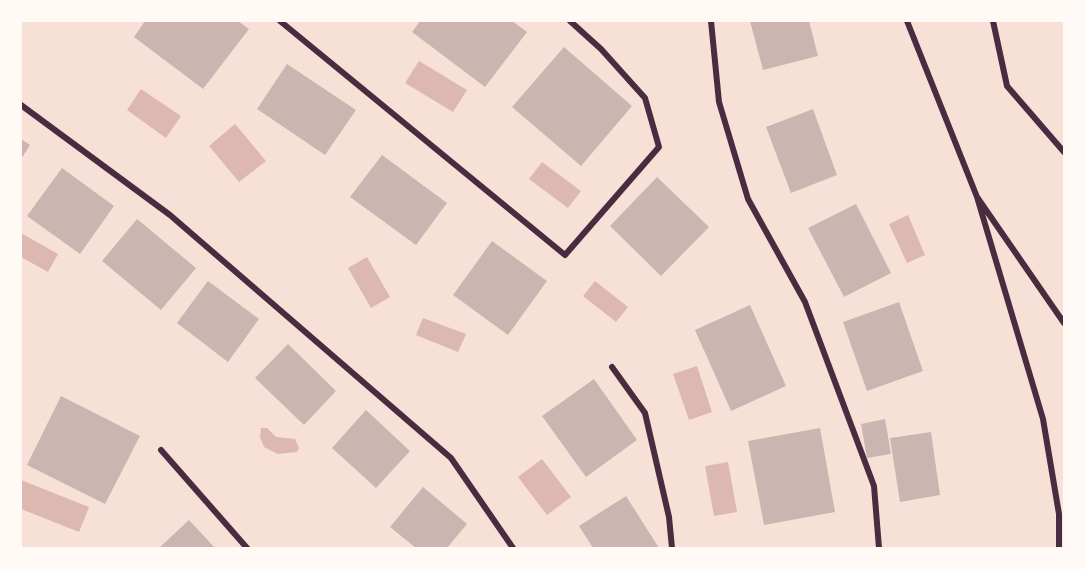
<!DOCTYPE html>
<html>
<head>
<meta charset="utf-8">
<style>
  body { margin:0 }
  #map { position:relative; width:1085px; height:569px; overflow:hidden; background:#f7e1d7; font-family:"Roboto Serif",serif }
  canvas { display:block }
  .frame { position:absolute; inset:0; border:22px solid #fffaf5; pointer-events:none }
</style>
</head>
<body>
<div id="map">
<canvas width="1085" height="569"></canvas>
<div class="frame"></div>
</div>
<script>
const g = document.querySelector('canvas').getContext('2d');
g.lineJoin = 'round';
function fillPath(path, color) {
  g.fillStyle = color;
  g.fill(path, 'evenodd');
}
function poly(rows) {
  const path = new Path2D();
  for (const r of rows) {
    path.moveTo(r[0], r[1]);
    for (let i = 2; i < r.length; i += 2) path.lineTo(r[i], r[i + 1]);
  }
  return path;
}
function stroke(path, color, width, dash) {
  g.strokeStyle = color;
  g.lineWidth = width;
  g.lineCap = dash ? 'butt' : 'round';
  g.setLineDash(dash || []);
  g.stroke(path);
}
const water = poly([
  [419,61,467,90,453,112,405,83],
  [141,89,181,116,166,138,127,110],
  [235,124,266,161,239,182,209,146],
  [542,162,581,191,568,208,529,179],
  [908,215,925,255,907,263,889,224],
  [21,233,58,254,48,272,21,257],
  [367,257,390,297,371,308,348,268],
  [595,281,628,307,616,322,583,296],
  [423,318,466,334,458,352,416,335],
  [697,366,712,412,689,420,673,374],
  [261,428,267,428,276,437,295,439,299,448,297,452,278,454,264,447,260,437],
  [542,459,571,497,547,515,518,477],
  [728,462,737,512,714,516,705,466],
  [21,480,89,507,79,532,21,509]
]);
const building = poly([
  [145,21,238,21,249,29,203,89,134,37],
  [420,21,512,21,527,32,485,87,412,32],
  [750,21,809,21,818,56,763,70],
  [564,47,632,106,581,166,512,107],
  [287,64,356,110,325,155,257,109],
  [813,109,837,175,791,193,766,127],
  [21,139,30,145,21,159],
  [382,155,447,203,416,245,350,197],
  [62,168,114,206,80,254,27,216],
  [657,177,709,227,661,276,610,226],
  [856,204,891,273,844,297,808,228],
  [137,219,196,268,161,310,102,261],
  [492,241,547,281,508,335,453,295],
  [208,281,259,319,228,362,177,323],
  [899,302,923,371,867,391,843,322],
  [750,305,786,386,731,411,695,330],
  [288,344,336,391,304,425,255,378],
  [594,379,637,440,586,477,542,416],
  [61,396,140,436,105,504,27,465],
  [366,410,410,451,376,488,332,448],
  [885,419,891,454,867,458,861,424],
  [820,428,835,512,764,525,748,441],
  [931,432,940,495,900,502,890,438],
  [423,487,467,524,447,548,416,548,390,527],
  [626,496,659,548,593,548,579,526],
  [189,520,215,548,159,548]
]);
const minor = poly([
  [280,21,565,255,659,147,645,98,601,49,570,21],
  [711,21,719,102,748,199,805,302,874,486,879,548],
  [907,21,977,197,1064,323],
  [993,21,1007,86,1064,152],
  [21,105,170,215,451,458,513,548],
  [977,197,1043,419,1059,514,1059,548],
  [612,367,645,413,669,517,672,548],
  [161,450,247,548]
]);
fillPath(water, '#dcb8b0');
fillPath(building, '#ccb4b1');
stroke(minor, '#4a2c40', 6);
</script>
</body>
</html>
